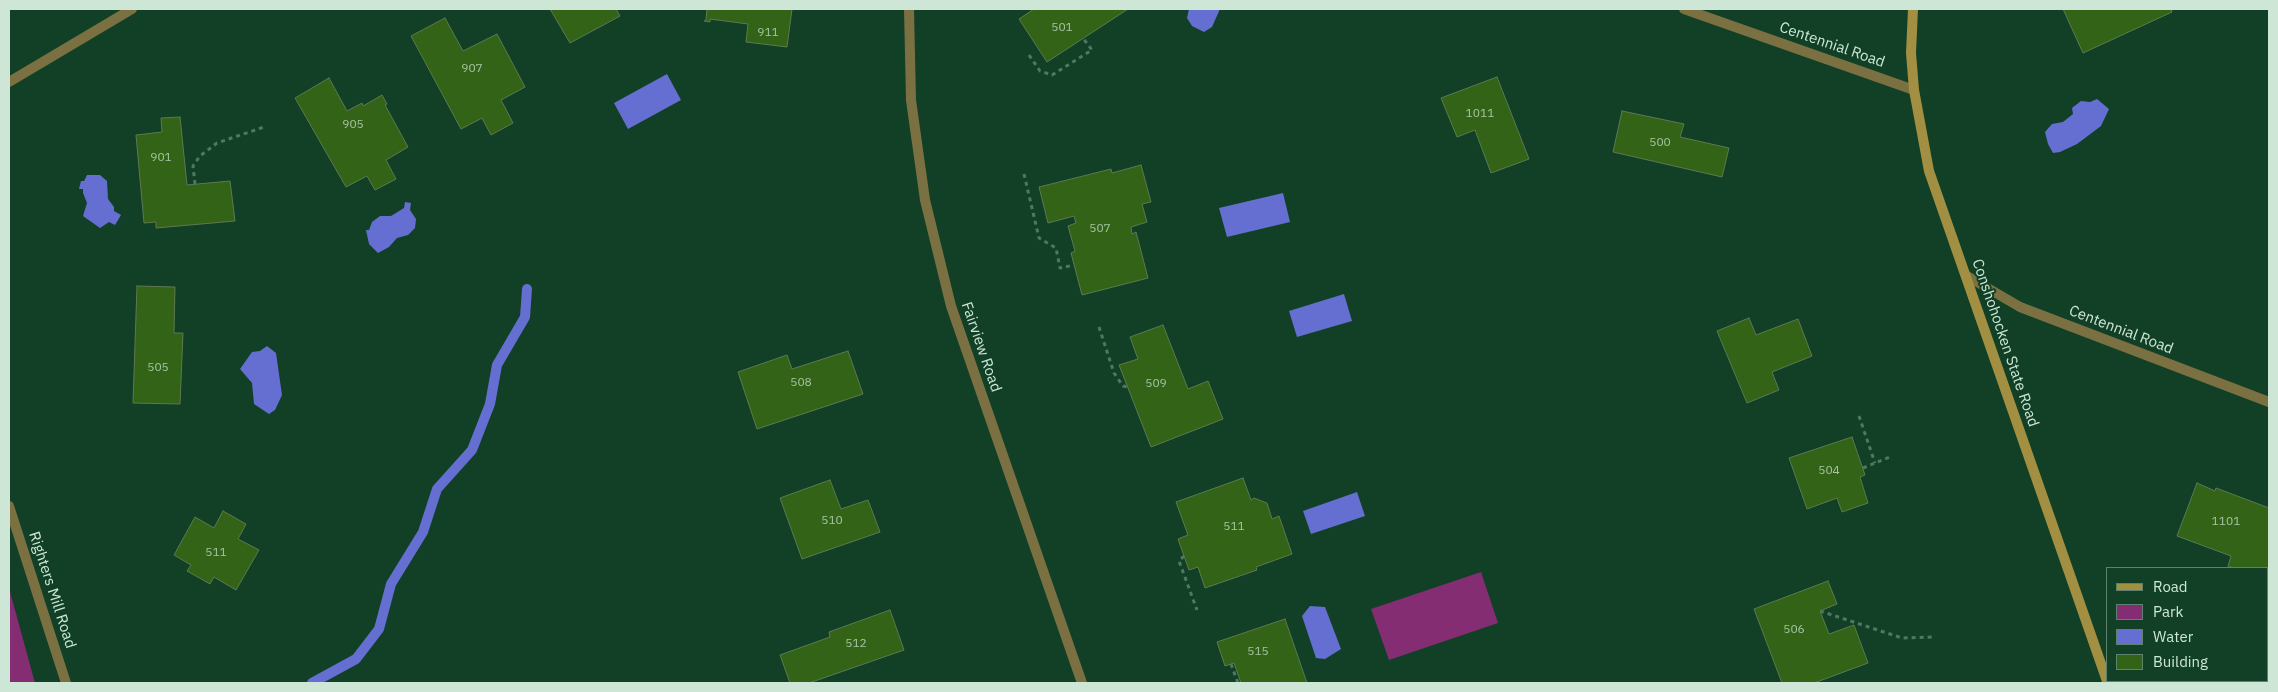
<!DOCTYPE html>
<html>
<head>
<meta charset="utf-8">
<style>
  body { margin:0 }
  #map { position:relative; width:2278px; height:692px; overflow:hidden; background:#114027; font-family:"IBM Plex Sans",sans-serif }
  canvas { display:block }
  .frame { position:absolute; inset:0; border:10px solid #cee6d6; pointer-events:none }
  .legend { position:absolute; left:2106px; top:567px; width:162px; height:115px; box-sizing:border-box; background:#114027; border:1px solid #5d826d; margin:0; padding:6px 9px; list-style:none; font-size:15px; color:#cee6d6 }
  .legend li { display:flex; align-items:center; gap:10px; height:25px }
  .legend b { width:25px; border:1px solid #5d826d }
</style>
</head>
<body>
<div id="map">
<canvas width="2278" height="692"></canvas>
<div class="frame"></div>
<ul class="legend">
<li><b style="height:6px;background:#a28f41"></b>Road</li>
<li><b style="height:14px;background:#842d72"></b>Park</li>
<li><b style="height:14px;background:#656fd1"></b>Water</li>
<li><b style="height:14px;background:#336316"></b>Building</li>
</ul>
</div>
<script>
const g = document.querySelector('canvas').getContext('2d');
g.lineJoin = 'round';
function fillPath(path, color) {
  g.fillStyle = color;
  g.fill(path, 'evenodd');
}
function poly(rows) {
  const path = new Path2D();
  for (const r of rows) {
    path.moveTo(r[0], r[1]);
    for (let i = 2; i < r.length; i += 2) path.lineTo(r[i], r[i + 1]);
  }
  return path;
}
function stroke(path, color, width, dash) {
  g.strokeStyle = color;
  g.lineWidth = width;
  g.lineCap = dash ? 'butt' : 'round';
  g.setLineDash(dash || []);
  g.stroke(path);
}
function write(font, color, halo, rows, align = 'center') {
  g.font = font + ' "IBM Plex Sans",sans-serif';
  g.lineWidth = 4;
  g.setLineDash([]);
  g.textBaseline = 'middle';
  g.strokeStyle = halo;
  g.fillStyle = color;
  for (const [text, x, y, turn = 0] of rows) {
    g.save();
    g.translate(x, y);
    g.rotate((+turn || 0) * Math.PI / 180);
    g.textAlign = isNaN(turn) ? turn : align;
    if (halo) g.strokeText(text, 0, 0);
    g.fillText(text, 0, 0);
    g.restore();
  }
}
const green = poly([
  [1481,572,1498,623,1389,660,1371,609],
  [9,588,35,683,9,683]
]);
const water = poly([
  [1189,9,1220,9,1212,27,1204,32,1192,26,1187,18],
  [667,74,681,100,628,129,614,103],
  [2097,99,2109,109,2101,126,2077,144,2060,152,2053,153,2048,144,2045,132,2052,124,2063,122,2073,114,2072,108,2081,101,2090,102],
  [87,175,100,175,107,181,108,199,114,207,114,211,121,215,115,225,109,222,100,228,83,216,87,203,83,193,83,189,79,189,81,181,84,181],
  [1283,193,1290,222,1227,237,1219,208],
  [405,202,411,203,410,210,416,219,415,228,408,235,397,238,389,247,378,253,369,244,366,230,369,230,372,222,380,216,391,216,404,208],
  [1344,294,1352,321,1297,337,1289,311],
  [267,346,276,353,282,395,275,410,269,414,254,404,252,383,240,369,252,352,260,351],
  [1357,492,1365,516,1311,534,1303,511],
  [1310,606,1325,607,1341,649,1325,659,1316,658,1302,616]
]);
const stream = poly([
  [312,683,356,659,379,629,391,584,423,532,437,489,472,450,490,404,497,365,525,317,527,289]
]);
const building = poly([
  [550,9,616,9,620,16,570,43,550,9],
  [707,9,792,9,787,47,746,42,748,24,710,19,710,22,704,21,706,20,707,9],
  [1034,9,1128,9,1047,62,1019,19,1034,9],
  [2063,9,2171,9,2172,12,2083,53,2063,9],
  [445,18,463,51,497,34,525,87,501,100,513,123,491,135,482,118,461,129,411,36,445,18],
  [1497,77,1529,159,1491,173,1475,130,1457,137,1441,98,1497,77],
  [329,78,347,111,362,103,363,106,382,95,387,104,385,105,408,147,386,160,396,179,375,190,367,176,346,187,295,98,329,78],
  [1622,111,1684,124,1680,137,1729,148,1722,177,1613,152,1622,111],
  [180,117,187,185,230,181,235,221,156,228,156,222,144,223,136,135,162,132,161,118,180,117],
  [1141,165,1151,202,1142,204,1147,222,1131,227,1132,234,1136,232,1148,278,1082,295,1071,253,1075,251,1068,226,1076,223,1074,216,1048,223,1039,187,1111,169,1112,173,1141,165],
  [137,286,175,287,174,333,183,333,180,404,133,403,137,286],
  [1749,318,1756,335,1798,319,1812,356,1772,372,1779,390,1747,403,1717,331,1749,318],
  [1163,325,1188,389,1208,381,1223,419,1151,447,1119,365,1138,359,1130,337,1163,325],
  [848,351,863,394,757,429,738,372,787,355,792,369,848,351],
  [1852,437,1865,475,1860,477,1868,503,1842,512,1837,498,1807,509,1789,458,1852,437],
  [1243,478,1251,500,1254,498,1267,503,1272,519,1279,516,1292,554,1256,567,1257,570,1205,588,1198,567,1189,570,1178,539,1188,535,1176,502,1243,478],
  [830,480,841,509,868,500,880,532,802,559,780,498,830,480],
  [2197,483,2215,491,2216,488,2269,508,2269,574,2267,581,2267,568,2233,568,2228,566,2231,556,2177,536,2197,483],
  [223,511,246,524,238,539,259,550,236,590,214,577,210,584,187,571,191,565,174,555,195,517,214,528,223,511],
  [1828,581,1837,604,1820,611,1829,634,1854,625,1868,663,1814,683,1782,683,1754,609,1828,581],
  [890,610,904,650,809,683,790,683,780,655,830,637,829,632,890,610],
  [1285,619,1307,683,1241,683,1234,663,1225,666,1217,642,1285,619],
  [2267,649,2269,649,2269,683,2235,683,2235,681,2267,681,2267,649]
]);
const path = poly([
  [1029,55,1040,71,1052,75,1092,50,1083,38],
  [1024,174,1039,238,1056,248,1060,268,1074,265],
  [195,184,193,166,200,156,217,143,264,127],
  [1099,327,1114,373,1123,386,1128,387],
  [1859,416,1875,463],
  [1863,468,1890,457],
  [1184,556,1179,561,1197,610],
  [1820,611,1902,638,1933,637],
  [1231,664,1238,683],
  [2222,681,2223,683]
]);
const minor = poly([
  [909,9,911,100,925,200,951,306,1082,683],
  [1684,9,1914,90],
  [9,82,132,9],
  [1967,276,2020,307,2269,402],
  [9,506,66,683]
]);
const secondary = poly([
  [1913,9,1911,53,1914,90,1929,171,2107,681]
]);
const numberNames = [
  ["501",1062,28],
  ["911",768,33],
  ["907",472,69],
  ["1011",1480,114],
  ["905",353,125],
  ["500",1660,143],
  ["901",161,158],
  ["507",1100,229],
  ["505",158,368],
  ["508",801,383],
  ["509",1156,384],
  ["504",1829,471],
  ["510",832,521],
  ["1101",2226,522],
  ["511",1234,527],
  ["511",216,553],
  ["506",1794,630],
  ["512",856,644],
  ["515",1258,652]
];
const streetNames = [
  ["Centennial Road",1832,45,19],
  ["Centennial Road",2121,330,21],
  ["Conshohocken State Road",2005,343,71],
  ["Fairview Road",981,347,71],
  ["Righters Mill Road",52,590,72]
];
fillPath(green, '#842d72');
fillPath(water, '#656fd1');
stroke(stream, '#656fd1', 10);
fillPath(building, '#336316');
stroke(building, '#5e7952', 1);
stroke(path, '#507762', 3, [4, 4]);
stroke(minor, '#7b7041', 10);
stroke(secondary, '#a28f41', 10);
write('12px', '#a7c5a6', null, numberNames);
write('15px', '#cee6d6', '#114027', streetNames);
</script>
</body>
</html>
